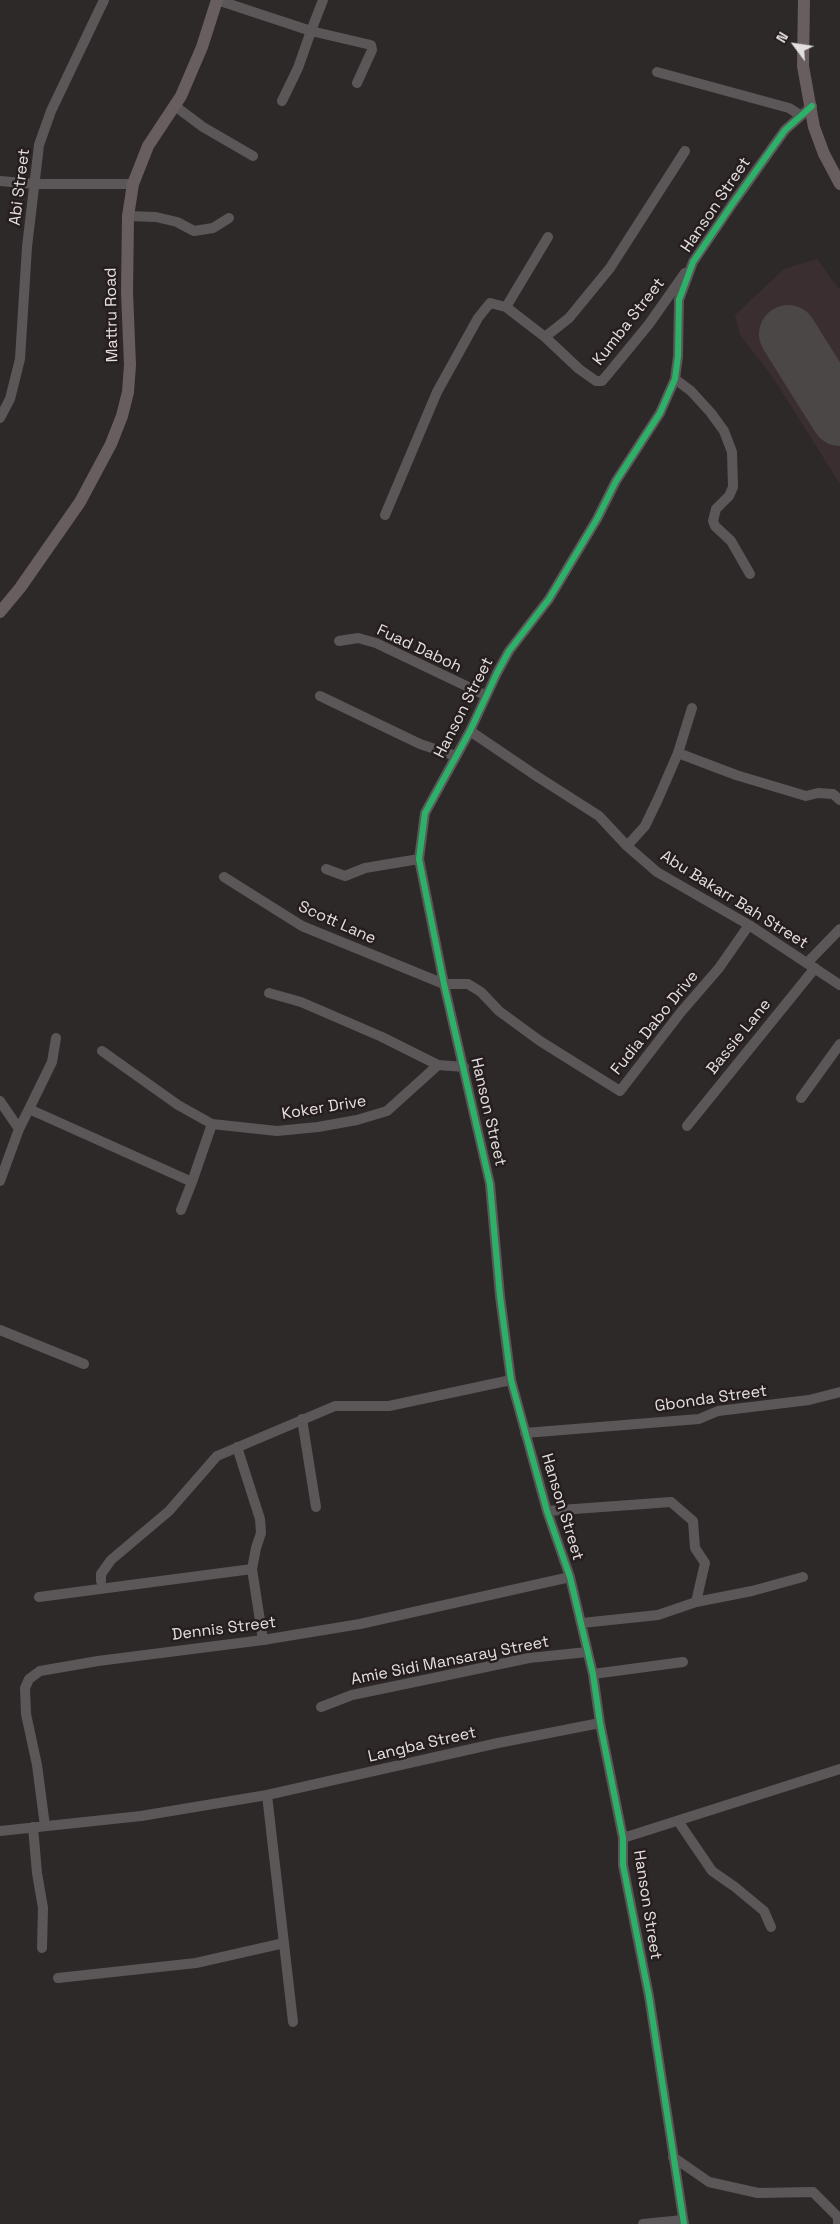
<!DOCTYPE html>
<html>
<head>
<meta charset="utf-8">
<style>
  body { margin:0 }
  #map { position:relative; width:840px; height:2224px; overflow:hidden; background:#2e2929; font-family:"Space Grotesk",sans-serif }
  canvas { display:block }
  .north { position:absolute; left:770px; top:20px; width:50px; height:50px; -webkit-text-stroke:4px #261e1e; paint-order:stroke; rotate:301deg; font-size:14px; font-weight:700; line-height:20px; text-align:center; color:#e5e0e0 }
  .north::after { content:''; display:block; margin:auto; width:18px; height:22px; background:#e5e0e0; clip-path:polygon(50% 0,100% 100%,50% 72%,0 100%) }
</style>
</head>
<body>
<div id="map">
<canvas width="840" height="2224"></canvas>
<div class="north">N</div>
</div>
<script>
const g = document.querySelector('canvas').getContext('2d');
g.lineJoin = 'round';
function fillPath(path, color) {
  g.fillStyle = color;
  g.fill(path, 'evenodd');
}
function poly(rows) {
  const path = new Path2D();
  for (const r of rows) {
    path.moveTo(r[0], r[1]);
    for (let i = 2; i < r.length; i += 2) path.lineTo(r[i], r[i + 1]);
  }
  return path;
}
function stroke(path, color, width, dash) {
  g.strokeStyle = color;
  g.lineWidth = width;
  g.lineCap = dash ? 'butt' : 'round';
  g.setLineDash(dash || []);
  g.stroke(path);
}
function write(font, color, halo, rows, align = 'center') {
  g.font = font + ' "Space Grotesk",sans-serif';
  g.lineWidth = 5;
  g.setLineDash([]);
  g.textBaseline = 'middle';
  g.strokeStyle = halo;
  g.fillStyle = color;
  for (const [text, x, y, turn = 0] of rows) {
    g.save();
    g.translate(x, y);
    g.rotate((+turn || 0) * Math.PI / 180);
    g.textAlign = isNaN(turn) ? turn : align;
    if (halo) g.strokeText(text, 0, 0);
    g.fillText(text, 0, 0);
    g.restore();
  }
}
const built = poly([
  [817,259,840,290,840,484,772,376,740,335,735,315,784,269]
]);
const runway = poly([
  [788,334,840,417]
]);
const minor = poly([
  [217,0,311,31,323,0],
  [657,72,789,108,800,115],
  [282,101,298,68,311,31,371,45,372,50,357,83],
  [175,106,203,127,253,156],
  [0,181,35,184,133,184],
  [128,216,156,217,177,222,194,231,213,228,229,218],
  [548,237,506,307,545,337,579,369,596,381,602,381,608,374,649,324,685,273],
  [545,337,569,318,610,268,685,151],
  [675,379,691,391,711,413,724,431,732,452,733,487,729,496,716,509,713,521,715,526,731,541,750,574],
  [0,418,10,399,20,359,27,247,39,145,51,111,104,0],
  [385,515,437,392,478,318,490,303,506,307],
  [339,641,358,638,376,643,485,695],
  [320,696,420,744,456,756],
  [470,731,538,777,599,816,627,846,657,872,749,925,840,985],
  [678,753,736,775,806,796,818,793,833,794,840,800],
  [627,846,645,826,658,799,678,753,692,708],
  [326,869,345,876,365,868,419,859],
  [224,877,302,926,444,984,468,984,481,992,499,1011,540,1041,620,1091,681,1012,719,968,749,925],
  [807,963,840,929],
  [269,993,301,1002,382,1037,438,1065],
  [102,1051,178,1105,212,1124,277,1131,318,1127,357,1120,387,1111,438,1065,464,1067],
  [801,1098,840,1044],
  [0,1101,19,1129,29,1109,192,1182],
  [29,1109,52,1062,56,1038],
  [687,1126,815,968],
  [0,1181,19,1129],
  [181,1210,192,1182,212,1124],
  [0,1330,84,1364],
  [302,1419,316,1507],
  [525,1433,699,1419,718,1411,809,1400,840,1392],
  [237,1447,260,1519,261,1533,256,1548,252,1569,263,1640],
  [547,1511,671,1502,693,1521,695,1548,705,1563,696,1602],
  [101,1581,101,1574,111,1560,169,1511,217,1456,335,1406,389,1406,511,1380],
  [39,1597,252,1569],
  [582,1623,658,1615,696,1602,752,1591,803,1577],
  [593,1674,683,1662],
  [321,1707,352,1695,405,1684,529,1658,587,1652],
  [678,1821,712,1871,735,1887,764,1911,771,1927],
  [45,1826,37,1765,26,1714,25,1688,29,1679,40,1671,98,1661,263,1640,360,1624,570,1577],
  [33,1827,37,1873,43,1908,42,1948],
  [0,1831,141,1816,267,1795],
  [623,1838,840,1769],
  [58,1978,196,1963,284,1943],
  [293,2022,267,1795,498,1743,600,1723],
  [673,2157,709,2182,758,2193,813,2192,838,2217,838,2224],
  [643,2224,683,2220],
  [684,2224,649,1996,623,1865,623,1838,600,1723,593,1674,570,1577,547,1511,511,1380,500,1296,490,1184,444,984,419,859,425,813,470,731,497,673,509,651,549,599,597,519,616,481,660,413,675,379,678,356,679,300,693,262,733,203,785,130,812,106]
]);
const major = poly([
  [804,0,803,66,814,127,824,154,840,184],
  [0,612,20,588,80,502,111,444,122,416,128,392,130,365,127,292,128,216,133,184,148,146,181,96,202,47,217,0]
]);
const cycleway = poly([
  [684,2224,649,1996,623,1865,623,1838,600,1723,593,1674,570,1577,547,1511,511,1380,500,1296,490,1184,444,984,419,859,425,813,470,731,497,673,509,651,549,599,597,519,616,481,660,413,675,379,678,356,679,300,693,262,733,203,785,130,812,106]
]);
const streetNames = [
  ["Abi Street",20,187,-83],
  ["Hanson Street",716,205,-56],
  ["Mattru Road",112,315,-91],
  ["Kumba Street",629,322,-52],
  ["Fuad Daboh",419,649,25],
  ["Hanson Street",464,708,-63],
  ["Abu Bakarr Bah Street",734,900,32],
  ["Scott Lane",337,923,24],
  ["Fudia Dabo Drive",655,1023,-51],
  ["Bassie Lane",739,1037,-51],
  ["Koker Drive",324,1108,-9],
  ["Hanson Street",488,1112,77],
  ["Gbonda Street",711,1399,-8],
  ["Hanson Street",562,1507,73],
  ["Dennis Street",224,1629,-7],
  ["Amie Sidi Mansaray Street",450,1661,-11],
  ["Langba Street",422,1745,-13],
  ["Hanson Street",647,1905,81]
];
fillPath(built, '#3b2e30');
stroke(runway, '#4c4747', 58);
stroke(minor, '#5b5758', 10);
stroke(major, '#695e5f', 12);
stroke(cycleway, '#2db169', 6);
write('16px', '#e5e0e0', '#261e1e', streetNames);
</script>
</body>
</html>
